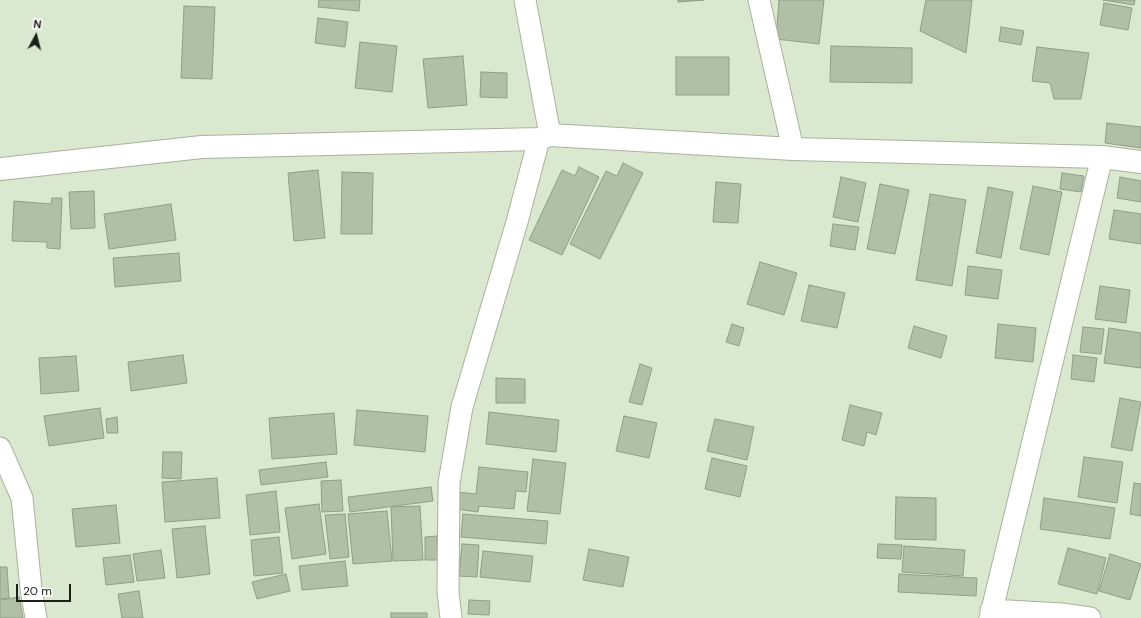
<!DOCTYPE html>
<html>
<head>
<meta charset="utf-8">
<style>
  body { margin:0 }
  #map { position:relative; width:1141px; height:618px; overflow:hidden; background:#d9e8ce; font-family:"DM Sans",sans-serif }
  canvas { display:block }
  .north { position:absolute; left:16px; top:16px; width:40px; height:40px; -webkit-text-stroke:3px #fff; paint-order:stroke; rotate:7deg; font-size:11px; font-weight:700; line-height:16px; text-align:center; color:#1b2017 }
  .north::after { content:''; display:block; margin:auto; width:14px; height:18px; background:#1b2017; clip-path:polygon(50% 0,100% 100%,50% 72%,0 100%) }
  .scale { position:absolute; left:16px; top:584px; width:55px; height:18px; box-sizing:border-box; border:2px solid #1b2017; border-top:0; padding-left:5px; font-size:12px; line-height:14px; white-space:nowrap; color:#1b2017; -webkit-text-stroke:3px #fff; paint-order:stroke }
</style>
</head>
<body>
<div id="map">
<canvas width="1141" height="618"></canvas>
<div class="north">N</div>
<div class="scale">20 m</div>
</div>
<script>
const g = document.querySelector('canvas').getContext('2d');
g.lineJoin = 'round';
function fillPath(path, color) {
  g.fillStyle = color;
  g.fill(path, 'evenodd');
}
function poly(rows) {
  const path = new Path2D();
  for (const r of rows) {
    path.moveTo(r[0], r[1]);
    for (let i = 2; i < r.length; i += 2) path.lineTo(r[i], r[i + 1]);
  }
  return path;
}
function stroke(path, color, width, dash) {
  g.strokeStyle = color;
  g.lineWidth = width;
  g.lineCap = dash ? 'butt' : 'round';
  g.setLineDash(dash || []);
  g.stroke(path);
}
const building = poly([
  [319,0,360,0,359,11,318,7,319,0],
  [678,0,704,0,678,2,678,0],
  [779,0,824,0,819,44,776,39,779,0],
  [926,0,972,0,966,53,920,31,926,0],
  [1103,0,1135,0,1134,5,1103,0],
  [1104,3,1132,8,1128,30,1100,25,1104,3],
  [184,6,215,7,212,79,181,78,184,6],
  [318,18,348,22,345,47,315,43,318,18],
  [1001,27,1024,31,1021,45,999,41,1001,27],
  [360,42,397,46,392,92,355,88,360,42],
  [831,46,912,48,912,83,830,82,831,46],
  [1037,47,1089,53,1081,99,1054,99,1050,83,1032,81,1037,47],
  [463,56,467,105,428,108,423,59,463,56],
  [676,57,729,57,729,95,676,95,676,57],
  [481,72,507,73,507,98,480,97,481,72],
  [1107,123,1141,127,1141,148,1105,143,1107,123],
  [623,163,643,173,600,259,570,244,606,171,617,176,623,163],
  [579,167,599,177,562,255,529,240,562,170,575,176,579,167],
  [318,170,325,238,294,241,288,173,318,170],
  [342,172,373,173,372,234,341,234,342,172],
  [1062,173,1084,176,1081,192,1060,189,1062,173],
  [841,177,866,183,858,222,833,217,841,177],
  [1120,177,1141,181,1141,202,1117,198,1120,177],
  [716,182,741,184,738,223,713,222,716,182],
  [880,184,909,190,895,254,867,249,880,184],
  [1033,186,1062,192,1049,255,1020,249,1033,186],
  [988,187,1013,192,1001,258,976,253,988,187],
  [94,191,95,228,71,229,69,192,94,191],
  [930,194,966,200,952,286,916,280,930,194],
  [52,198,62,198,60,249,47,248,47,242,12,241,14,201,51,204,52,198],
  [171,204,176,240,109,249,104,214,171,204],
  [1114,210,1141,214,1141,244,1109,239,1114,210],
  [833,224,859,227,855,250,830,246,833,224],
  [179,253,181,281,115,287,113,258,179,253],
  [760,262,797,273,784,315,747,304,760,262],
  [968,266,1002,270,998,299,965,295,968,266],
  [809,285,845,293,837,328,801,321,809,285],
  [1100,286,1130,290,1126,323,1095,319,1100,286],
  [732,324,744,328,739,346,726,342,732,324],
  [998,324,1036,328,1033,362,995,358,998,324],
  [914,326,947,336,941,358,908,348,914,326],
  [1083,327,1104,329,1101,354,1080,352,1083,327],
  [1109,328,1141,333,1141,368,1104,363,1109,328],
  [183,355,187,383,131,391,128,362,183,355],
  [1073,355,1097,358,1094,382,1071,379,1073,355],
  [76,356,79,391,41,394,39,358,76,356],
  [640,364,652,368,642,405,629,402,640,364],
  [496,378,525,379,525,403,496,403,496,378],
  [1120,398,1141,402,1132,451,1111,447,1120,398],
  [850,405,882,413,876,435,867,432,864,446,842,440,850,405],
  [100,408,104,438,49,446,44,416,100,408],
  [357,410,428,416,425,452,354,445,357,410],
  [489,412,559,420,556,452,486,444,489,412],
  [334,413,337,454,272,459,269,418,334,413],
  [624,416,657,423,649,458,616,451,624,416],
  [117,417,118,433,107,433,106,419,117,417],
  [715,419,754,427,747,460,707,451,715,419],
  [163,452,182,452,181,479,162,478,163,452],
  [1084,457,1123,462,1117,503,1078,497,1084,457],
  [712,458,747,466,740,497,705,489,712,458],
  [533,459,566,463,560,514,527,511,533,459],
  [326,462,328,477,261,485,259,470,326,462],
  [479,467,528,472,526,492,516,491,514,509,479,506,478,512,455,509,457,492,476,494,479,467],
  [217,478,220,518,165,522,162,482,217,478],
  [341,480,343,511,322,512,321,481,341,480],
  [1134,483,1141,484,1141,516,1130,514,1134,483],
  [431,487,433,501,350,512,348,497,431,487],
  [276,491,280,532,250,535,246,495,276,491],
  [896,497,936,498,936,540,895,539,896,497],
  [1044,498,1115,508,1110,539,1040,529,1044,498],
  [319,504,326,554,292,559,285,508,319,504],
  [116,505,120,543,76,547,72,509,116,505],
  [420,506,423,560,393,561,391,507,420,506],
  [387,511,392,561,353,564,348,514,387,511],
  [345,514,349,557,330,559,325,515,345,514],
  [463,514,548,521,546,544,461,537,463,514],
  [205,526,210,574,177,578,172,529,205,526],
  [437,536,438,560,425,560,425,537,437,536],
  [279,537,283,573,254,576,251,540,279,537],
  [462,544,479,545,477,577,459,576,462,544],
  [878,544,902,545,901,559,877,558,878,544],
  [904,546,965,550,963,576,902,572,904,546],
  [1068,548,1106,558,1097,594,1058,584,1068,548],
  [589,549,629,557,623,587,583,580,589,549],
  [161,550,165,578,137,581,133,554,161,550],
  [483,551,533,556,530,582,480,577,483,551],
  [1110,554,1141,564,1130,600,1099,591,1110,554],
  [130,555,134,582,106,585,103,558,130,555],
  [345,561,348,586,302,590,299,566,345,561],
  [0,567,7,567,9,598,0,599,0,567],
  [286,574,290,591,257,599,252,582,286,574],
  [899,574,977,578,976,596,898,592,899,574],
  [139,591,143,618,122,618,118,594,139,591],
  [19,597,23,618,0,618,0,600,19,597],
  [469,600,490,601,489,615,468,614,469,600],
  [391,613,427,613,427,618,391,618,391,613]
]);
const minor = poly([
  [525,0,550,135],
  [759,0,793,149],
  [0,448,22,498,31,589,36,618],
  [991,610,1062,614,1090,618],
  [451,618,448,592,449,483,462,407,517,222,539,139],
  [990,618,1102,157]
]);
const tertiary = poly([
  [0,169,202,147,539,139,550,135,793,149,1102,157,1141,162]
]);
fillPath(building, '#b0bfa6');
stroke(building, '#909e86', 1);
stroke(minor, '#a6b49b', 23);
stroke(tertiary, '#a6b49b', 24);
stroke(minor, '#fff', 21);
stroke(tertiary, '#fff', 22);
</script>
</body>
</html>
